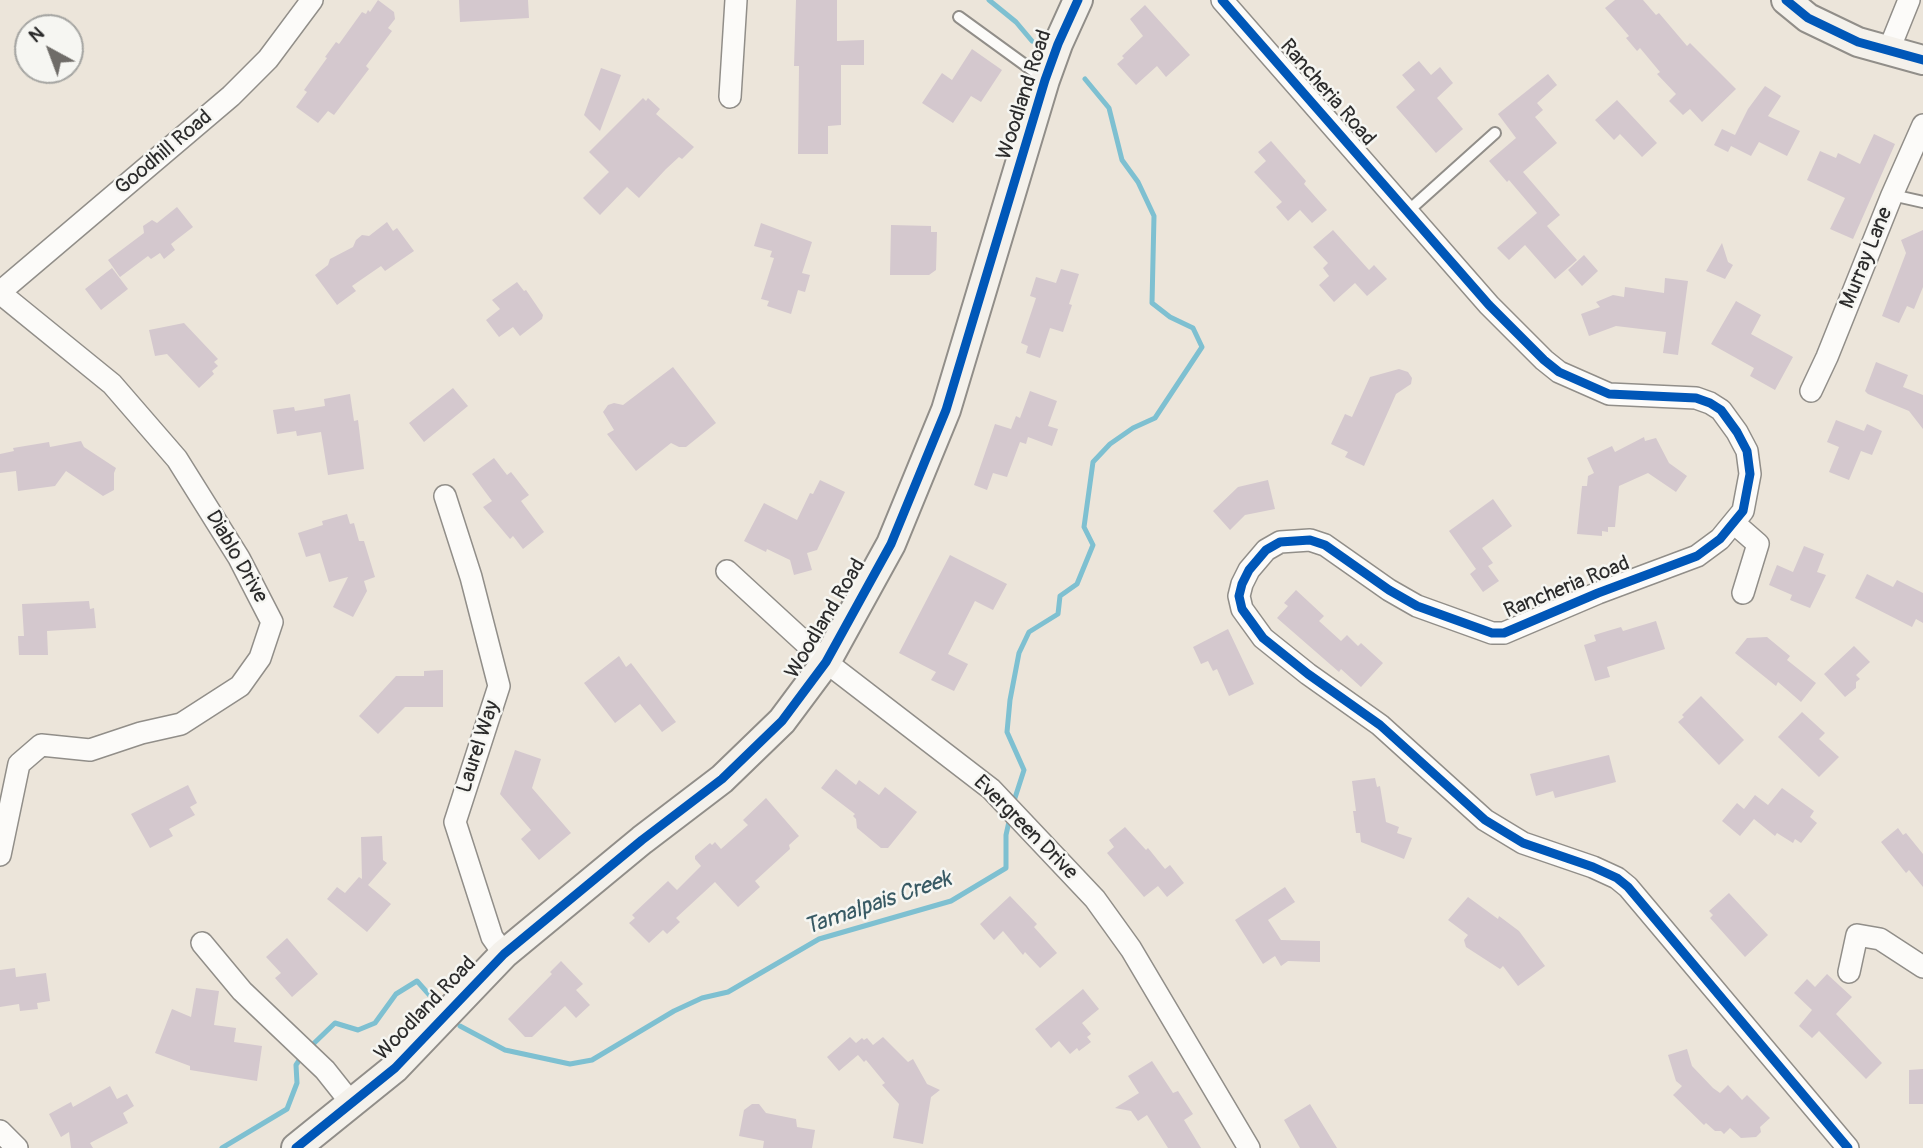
<!DOCTYPE html>
<html>
<head>
<meta charset="utf-8">
<style>
  body { margin:0 }
  #map { position:relative; width:1923px; height:1148px; overflow:hidden; background:#ece5da; font-family:Pangolin,sans-serif }
  canvas { display:block }
  .north { position:absolute; left:14px; top:14px; width:70px; height:70px; box-sizing:border-box; background:#f6f6f2; border:2px solid #a5a5a2; border-radius:50%; rotate:319deg; font-size:19px; font-weight:700; line-height:28px; text-align:center; color:#2b2b2b }
  .north::after { content:''; display:block; margin:auto; width:24px; height:32px; background:#6f6c68; clip-path:polygon(50% 0,100% 100%,50% 72%,0 100%) }
</style>
</head>
<body>
<div id="map">
<canvas width="1923" height="1148"></canvas>
<div class="north">N</div>
</div>
<script>
const g = document.querySelector('canvas').getContext('2d');
g.lineJoin = 'round';
function poly(rows) {
  const path = new Path2D();
  for (const r of rows) {
    path.moveTo(r[0], r[1]);
    for (let i = 2; i < r.length; i += 2) path.lineTo(r[i], r[i + 1]);
  }
  return path;
}
function stroke(path, color, width, dash) {
  g.strokeStyle = color;
  g.lineWidth = width;
  g.lineCap = dash ? 'butt' : 'round';
  g.setLineDash(dash || []);
  g.stroke(path);
}
function fillPath(path, color) {
  g.fillStyle = color;
  g.fill(path, 'evenodd');
}
function write(font, color, halo, rows, align = 'center') {
  g.font = font + ' Pangolin,sans-serif';
  g.lineWidth = 5;
  g.setLineDash([]);
  g.textBaseline = 'middle';
  g.strokeStyle = halo;
  g.fillStyle = color;
  for (const [text, x, y, turn = 0] of rows) {
    g.save();
    g.translate(x, y);
    g.rotate((+turn || 0) * Math.PI / 180);
    g.textAlign = isNaN(turn) ? turn : align;
    if (halo) g.strokeText(text, 0, 0);
    g.fillText(text, 0, 0);
    g.restore();
  }
}
const stream = poly([
  [989,0,1016,22,1032,41],
  [1013,804,1024,770,1007,732,1010,700,1019,653,1029,632,1058,614,1060,596,1077,584,1093,545,1084,527,1093,462,1110,444,1133,428,1155,418,1202,347,1193,328,1170,317,1152,303,1154,216,1138,182,1122,160,1109,108,1085,79],
  [460,1026,505,1050,570,1064,592,1060,674,1011,702,998,728,992,819,939,951,901,1006,868,1006,835,1010,817],
  [308,1049,335,1023,358,1030,375,1023,396,994,417,981,433,999],
  [222,1148,287,1109,297,1083,296,1065,302,1056]
]);
const building = poly([
  [378,0,394,12,395,19,388,28,392,31,366,66,369,69,334,115,328,111,318,123,296,107,307,92,304,90,327,58,325,57,336,42,339,44,362,12,366,14,368,10,370,12],
  [459,0,528,0,529,18,460,22],
  [796,0,837,0,837,41,864,40,864,65,841,65,841,125,828,126,828,154,798,154,799,66,794,66],
  [1615,0,1643,0,1656,15,1659,13,1687,46,1690,43,1736,89,1702,122,1690,109,1683,115,1669,101,1676,94,1657,74,1660,72,1640,48,1637,51,1626,38,1629,36,1605,8],
  [1145,5,1190,55,1166,77,1157,66,1136,85,1117,64,1124,58,1122,56,1143,36,1130,19],
  [972,49,1002,70,981,102,971,96,953,123,922,103,942,73,952,80],
  [1419,61,1431,75,1440,67,1453,83,1437,98,1463,129,1436,153,1396,107,1415,90,1402,75],
  [601,68,621,75,600,131,584,115],
  [1548,74,1557,85,1537,103,1543,110,1535,117,1557,143,1523,172,1560,215,1547,226,1577,260,1555,279,1525,245,1509,260,1497,248,1537,213,1509,180,1507,182,1489,161,1516,138,1498,114],
  [1765,86,1781,96,1768,116,1800,131,1787,156,1759,142,1751,156,1731,146,1728,152,1714,145,1722,129,1735,135,1748,109],
  [643,98,646,101,648,98,660,109,656,114,694,147,682,159,679,157,666,169,639,198,627,187,600,215,583,198,609,172,589,152],
  [1617,100,1657,143,1642,157,1620,134,1614,140,1595,120],
  [1874,134,1895,144,1853,239,1830,229,1845,198,1807,180,1820,151,1836,158,1838,153,1860,164],
  [1271,141,1306,181,1304,184,1327,210,1312,223,1300,210,1288,221,1276,207,1282,202,1254,172,1266,161,1258,152],
  [177,207,193,227,171,244,175,250,164,259,160,253,151,259,148,256,120,277,108,260,144,233,143,226,152,220,157,223],
  [387,222,393,231,397,228,414,251,385,271,381,266,352,286,356,291,337,305,315,275,328,265,330,259,353,247,356,240,362,235,369,236],
  [761,223,812,242,802,273,810,275,805,292,798,290,791,314,767,306,769,301,761,299,774,258,770,257,772,251,754,246],
  [891,225,931,226,931,232,937,232,936,270,929,275,890,275],
  [1333,230,1369,270,1374,265,1387,279,1367,296,1355,283,1334,302,1319,285,1329,276,1323,268,1328,263,1313,247],
  [1923,230,1923,287,1914,309,1907,306,1899,323,1882,316,1906,253,1901,240],
  [1722,243,1728,262,1733,265,1725,279,1706,271],
  [1584,255,1598,271,1582,286,1568,270],
  [112,268,128,289,101,310,85,289],
  [1061,269,1079,274,1069,304,1072,305,1063,332,1050,328,1040,358,1026,353,1028,346,1021,343,1036,298,1030,296,1036,277,1056,283],
  [1665,278,1688,281,1678,355,1663,353,1666,332,1616,326,1589,336,1581,314,1600,307,1596,302,1613,295,1624,297,1625,287,1664,293],
  [517,282,524,291,526,290,543,315,542,319,520,336,513,327,499,337,486,320,500,309,492,300],
  [1736,301,1761,315,1751,334,1793,357,1775,390,1750,376,1754,368,1711,344],
  [184,323,218,359,214,362,218,366,212,371,214,374,199,388,167,354,155,356,149,330],
  [1876,362,1908,375,1903,387,1923,395,1923,429,1909,411,1868,394,1865,391],
  [673,367,716,423,686,447,679,447,671,443,636,471,607,434,614,430,603,412,608,405,614,403,623,405],
  [1399,369,1408,372,1412,378,1411,384,1396,394,1364,466,1345,457,1348,452,1331,444,1345,414,1352,417,1370,377],
  [453,388,468,406,424,442,409,423],
  [1030,391,1057,401,1048,426,1058,429,1052,446,1028,437,1026,444,1020,442,1007,477,993,473,987,490,974,485,995,424,1011,429,1016,416,1020,418],
  [350,394,354,421,358,420,364,469,328,475,321,432,297,436,296,431,277,434,273,410,294,407,295,411,325,406,324,399],
  [1836,420,1864,431,1867,424,1882,431,1872,455,1861,451,1849,480,1829,472,1839,447,1827,442],
  [1644,437,1645,441,1656,438,1669,463,1687,476,1676,492,1648,473,1619,486,1615,527,1608,527,1608,532,1602,531,1602,536,1577,534,1582,486,1587,486,1588,476,1594,473,1587,458,1612,446,1615,452],
  [81,441,84,447,116,468,114,473,114,490,103,496,66,471,55,486,18,491,16,471,0,473,0,454,14,451,13,448,49,442,50,447],
  [494,458,507,475,511,472,529,495,521,501,544,532,523,549,513,536,510,539,483,507,492,501,472,474],
  [820,480,845,492,817,550,807,553,812,570,794,575,790,560,767,549,766,552,744,541,764,503,797,520,810,493,813,494],
  [1268,480,1275,509,1245,515,1230,530,1213,511,1238,487],
  [1493,499,1512,526,1482,548,1493,563,1488,566,1499,581,1483,592,1470,574,1476,569,1449,531],
  [347,514,350,524,354,523,359,541,364,541,375,577,364,581,367,591,353,617,333,607,348,577,329,582,320,553,306,557,298,533,323,525,322,521],
  [1804,546,1824,554,1817,572,1826,575,1810,608,1790,600,1792,595,1769,585,1777,565,1793,572],
  [950,555,1007,584,993,610,975,601,948,654,968,664,954,691,931,680,936,672,899,653],
  [1867,574,1893,587,1897,580,1923,593,1923,623,1916,619,1912,627,1855,598],
  [1296,590,1324,616,1319,621,1341,641,1347,635,1358,646,1361,643,1383,663,1361,687,1341,669,1339,672,1277,618,1288,606,1284,603],
  [89,601,90,609,94,608,96,628,47,631,48,655,19,655,18,636,24,636,22,604],
  [1656,621,1665,649,1607,667,1610,677,1595,681,1584,645,1596,641,1594,635,1621,627,1623,631],
  [1228,629,1254,684,1229,696,1217,669,1213,671,1208,661,1201,664,1193,647],
  [1767,637,1790,656,1787,660,1816,683,1801,702,1778,682,1776,686,1735,653,1747,638],
  [1854,646,1870,662,1856,675,1860,679,1856,682,1856,688,1845,697,1824,674],
  [619,656,626,667,631,663,676,722,662,732,640,704,615,723,584,683],
  [443,670,443,707,405,707,378,734,359,716,396,676,424,676,424,671],
  [1701,696,1744,740,1719,765,1678,722,1684,717,1682,715],
  [1802,712,1825,733,1819,739,1839,757,1819,777,1778,737],
  [515,750,541,759,532,788,571,833,539,860,521,839,531,830,500,794],
  [1609,755,1616,782,1555,798,1553,791,1536,796,1530,774],
  [836,769,856,785,859,780,879,795,885,787,917,812,888,848,881,848,857,828,856,819,853,816,855,814,821,788],
  [1375,778,1377,787,1380,786,1386,822,1399,827,1397,833,1412,838,1404,859,1361,842,1360,833,1356,833,1353,811,1356,811,1352,781],
  [188,785,197,803,190,807,195,815,169,829,173,836,150,848,131,814],
  [1782,788,1814,811,1810,817,1817,823,1801,843,1795,839,1793,843,1777,833,1775,836,1754,819,1740,836,1722,821,1737,803,1744,809,1755,795,1768,805],
  [766,798,799,836,789,845,790,849,755,881,760,887,738,907,715,882,676,918,680,922,667,934,663,930,649,943,629,923,635,918,632,915,668,881,677,890,701,866,695,859,695,856,710,843,712,845,715,842,721,849,748,825,743,820],
  [1125,827,1146,850,1148,848,1165,869,1170,865,1184,883,1167,897,1158,886,1144,897,1107,853,1114,847,1109,840],
  [1898,828,1903,835,1906,833,1923,854,1923,887,1909,870,1906,873,1881,842],
  [382,836,383,860,387,863,368,885,391,904,367,932,327,899,337,887,345,893,359,877,362,879,361,837],
  [1285,887,1295,902,1268,920,1281,940,1320,941,1320,962,1288,961,1281,966,1275,956,1263,964,1235,920],
  [1729,893,1768,935,1745,957,1710,918,1713,915,1709,911],
  [1010,896,1037,924,1034,927,1057,953,1040,968,1025,952,1023,955,1003,931,994,940,980,924],
  [1468,897,1498,919,1499,916,1519,931,1545,966,1518,986,1503,966,1500,969,1466,947,1464,940,1468,935,1448,920],
  [287,938,318,974,292,997,275,978,281,973,266,957],
  [561,961,583,984,576,990,590,1005,576,1018,565,1006,532,1037,525,1037,508,1019,552,974,550,972],
  [15,968,16,977,46,973,50,1001,37,1003,38,1009,20,1011,19,1004,0,1007,0,970],
  [1827,974,1852,997,1836,1014,1882,1063,1866,1079,1819,1031,1812,1038,1799,1026,1812,1010,1794,993,1807,979,1815,987],
  [196,988,219,991,214,1025,236,1028,234,1042,262,1046,257,1081,190,1070,190,1066,155,1053,172,1009,191,1017],
  [1083,989,1099,1009,1082,1023,1091,1034,1087,1037,1091,1042,1079,1051,1077,1048,1070,1054,1059,1041,1051,1048,1035,1029],
  [850,1037,856,1043,862,1038,864,1040,867,1038,873,1045,883,1037,908,1062,913,1059,927,1084,940,1090,931,1097,923,1144,893,1138,899,1104,882,1085,885,1083,866,1060,864,1062,858,1055,839,1071,827,1057],
  [1687,1049,1692,1066,1713,1088,1720,1093,1728,1085,1742,1100,1747,1095,1770,1118,1760,1127,1761,1132,1756,1137,1741,1138,1730,1128,1724,1134,1721,1131,1715,1131,1706,1123,1704,1125,1673,1095,1682,1086,1676,1081,1668,1055],
  [1152,1061,1173,1093,1178,1091,1193,1114,1184,1120,1201,1148,1168,1148,1147,1115,1138,1121,1131,1111,1115,1108,1139,1093,1128,1076],
  [1923,1069,1923,1104,1909,1104,1909,1070],
  [110,1086,117,1099,127,1094,134,1106,123,1113,128,1123,90,1143,93,1148,71,1148,69,1132,61,1137,49,1114,71,1102,73,1107],
  [752,1104,759,1104,766,1113,796,1119,797,1127,815,1130,812,1148,763,1148,764,1141,739,1136,744,1110],
  [1310,1104,1337,1148,1300,1148,1284,1120]
]);
const lane = poly([
  [959,17,1043,78],
  [1892,195,1923,202],
  [1407,212,1495,133]
]);
const street = poly([
  [1222,0,1489,305,1544,360,1559,372,1609,394,1696,398,1710,403,1721,410,1737,432,1747,451,1750,474,1743,511,1720,539,1697,556,1598,593,1504,633,1492,633,1417,606,1389,590,1325,545,1310,540,1280,542,1266,550,1249,570,1242,584,1239,596,1242,609,1263,638,1308,674,1380,725,1485,820,1523,843,1593,867,1617,878,1628,887,1848,1148],
  [1888,52,1909,0],
  [730,97,736,0],
  [0,292,231,96,268,59,312,0],
  [0,293,112,384,177,459,239,558,272,622,260,658,240,686,181,724,141,733,90,750,41,745,19,764,0,855],
  [1811,391,1827,357,1892,195,1923,125],
  [445,496,471,577,499,686,455,822,492,937,504,954],
  [1734,523,1758,544,1743,593],
  [727,571,826,662,991,789,1095,899,1131,949,1249,1148],
  [202,943,242,991,325,1070,352,1104],
  [1849,972,1857,935,1880,939,1923,967],
  [0,1131,17,1148]
]);
const secondary = poly([
  [1786,0,1808,18,1858,42,1923,60],
  [296,1148,395,1068,504,954,642,840,722,779,782,721,826,662,891,544,946,410,1045,80,1058,44,1078,0]
]);
const cycleway = poly([
  [1222,0,1489,305,1544,360,1559,372,1609,394,1696,398,1710,403,1721,410,1737,432,1747,451,1750,474,1743,511,1720,539,1697,556,1598,593,1504,633,1492,633,1417,606,1389,590,1325,545,1310,540,1280,542,1266,550,1249,570,1242,584,1239,596,1242,609,1263,638,1308,674,1380,725,1485,820,1523,843,1593,867,1617,878,1628,887,1848,1148],
  [1786,0,1808,18,1858,42,1923,60],
  [296,1148,395,1068,504,954,642,840,722,779,782,721,826,662,891,544,946,410,1045,80,1058,44,1078,0]
]);
const streetNames = [
  ["Rancheria Road",1327,93,49],
  ["Woodland Road",1025,95,-72],
  ["Goodhill Road",164,153,-40],
  ["Murray Lane",1867,258,-68],
  ["Diablo Drive",236,557,60],
  ["Rancheria Road",1567,588,-22],
  ["Woodland Road",826,619,-59],
  ["Laurel Way",479,747,-72],
  ["Evergreen Drive",1025,828,45],
  ["Woodland Road",426,1009,-46]
];
const waterNames = [
  ["Tamalpais Creek",878,904,-19]
];
stroke(stream, '#7ec0d1', 5);
fillPath(building, '#d4c8ce');
stroke(lane, '#918e89', 14);
stroke(street, '#918e89', 24);
stroke(secondary, '#918e89', 32);
stroke(lane, '#fcfbf9', 10);
stroke(street, '#fcfbf9', 21);
stroke(secondary, '#f4f1eb', 28);
stroke(cycleway, '#0057b8', 9);
write('21px', '#2b2b2b', '#f6f6f2', streetNames);
write('italic 23px', '#385a64', '#f6f6f2', waterNames);
</script>
</body>
</html>
